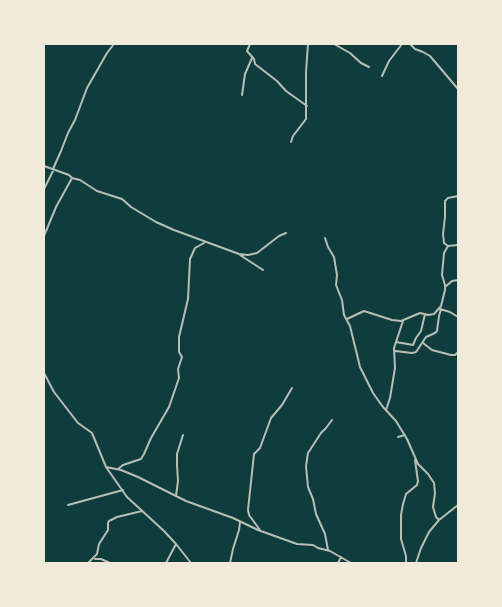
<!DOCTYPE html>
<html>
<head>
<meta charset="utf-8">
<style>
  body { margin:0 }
  #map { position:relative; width:502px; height:607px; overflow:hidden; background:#0f3d3e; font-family:"Exo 2",sans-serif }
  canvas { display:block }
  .frame { position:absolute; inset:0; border:45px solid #f1e9da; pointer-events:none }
</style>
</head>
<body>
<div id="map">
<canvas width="502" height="607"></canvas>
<div class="frame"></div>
</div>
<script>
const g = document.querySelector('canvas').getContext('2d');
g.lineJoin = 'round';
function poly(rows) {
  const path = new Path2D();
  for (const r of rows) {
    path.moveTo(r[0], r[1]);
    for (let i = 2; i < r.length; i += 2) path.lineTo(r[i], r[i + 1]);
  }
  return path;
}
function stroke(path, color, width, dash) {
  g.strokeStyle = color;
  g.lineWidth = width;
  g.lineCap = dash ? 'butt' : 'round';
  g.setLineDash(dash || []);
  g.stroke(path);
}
const minor = poly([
  [250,44,247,51,254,59,255,64,277,81,286,91,307,106],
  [334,44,350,53,361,63,369,67],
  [410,44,415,49,423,52,430,56,458,89],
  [382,76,389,61,402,44],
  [242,95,245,74,252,58],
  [291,142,293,136,306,119,306,72,308,44],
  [44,166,69,175,72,178,80,180,97,191,122,199,131,207,156,222,174,230,239,254,248,255,257,253,279,236,286,233],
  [53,169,61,151,68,133,75,120,87,88,107,53,114,44],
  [44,189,54,169],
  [44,236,56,207,72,178],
  [325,238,328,247,334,257,337,275,336,285,342,300,344,315,350,326,360,367,373,393,383,407,396,421,407,439,418,464,428,474,434,483,435,493,433,507,436,517,439,520],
  [448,246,444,243,443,234,445,217,445,201,448,198,458,196],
  [240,255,263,270],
  [445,287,452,281,458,280],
  [440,309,450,312,458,317],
  [347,319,364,311,392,320,401,321,420,313,428,315,434,314,441,306,445,290,445,285,442,275,444,253,448,246,458,245],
  [396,342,413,345,416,338,421,331,425,314],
  [423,343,432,350,451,355,455,355,458,352],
  [395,351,412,353,416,352,426,337,435,333,437,331,439,316,441,309],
  [44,373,54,392,78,423,92,433,106,467,127,497,164,531,176,544,191,563],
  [386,410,390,398,395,368,394,348,403,321],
  [398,437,405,435],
  [106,467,121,470,138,477,186,501,233,518,258,530,297,544,313,545,318,548,330,551,351,563],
  [118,469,123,465,141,459,144,454,151,438,169,407,179,378,178,369,182,357,179,352,179,337,188,299,190,259,195,248,204,243],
  [176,496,178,481,177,465,177,454,183,435],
  [68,505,123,490],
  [260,530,249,515,248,510,254,454,260,448,271,418,282,405,292,388],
  [328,550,325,534,316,514,313,499,308,487,306,466,308,453,321,433,326,428,332,420],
  [95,559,101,559,110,563],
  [88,563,97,554,99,544,108,530,108,523,109,521,117,517,142,511],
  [166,563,176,544],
  [230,563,233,549,239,530,240,522],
  [338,563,341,557],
  [406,563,406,556,401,539,401,515,403,504,406,494,417,485,418,481,415,460],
  [416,563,421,548,429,532,439,520,458,505]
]);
stroke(minor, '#b8beb3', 2);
</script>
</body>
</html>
